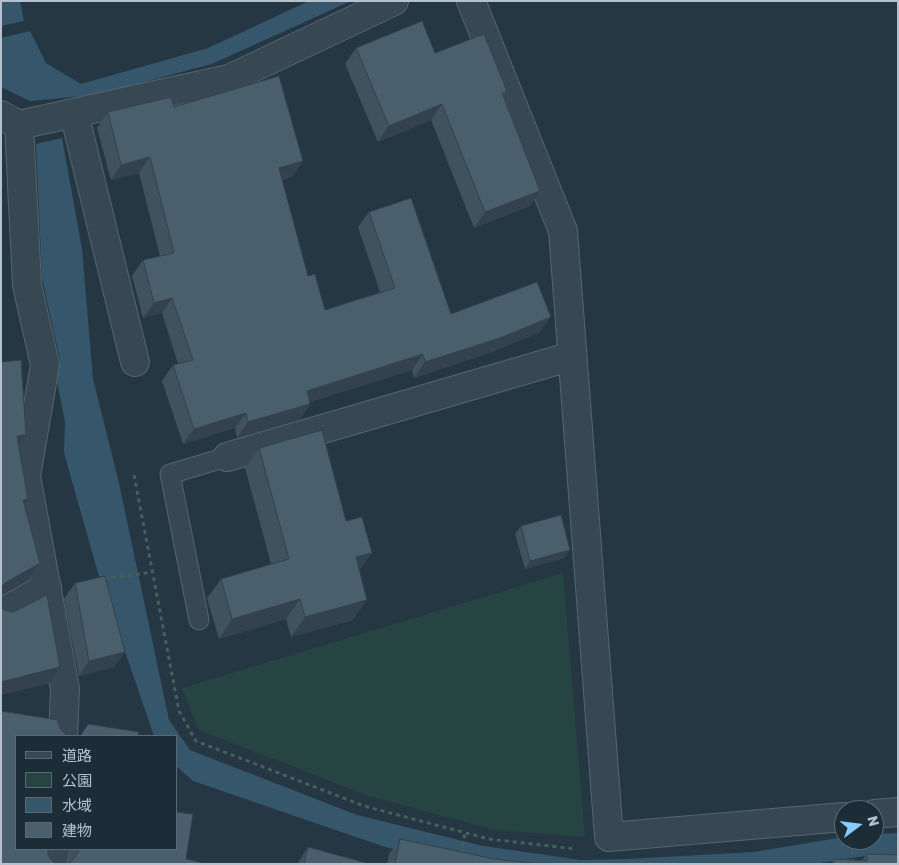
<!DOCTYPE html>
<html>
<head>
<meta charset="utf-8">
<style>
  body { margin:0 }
  #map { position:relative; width:899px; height:865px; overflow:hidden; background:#243743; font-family:Rubik,"Noto Sans JP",sans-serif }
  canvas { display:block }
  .frame { position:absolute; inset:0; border:2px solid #b5c2cd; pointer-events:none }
  .legend { position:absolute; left:15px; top:735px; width:162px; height:115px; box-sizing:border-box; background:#1d2d38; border:1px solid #5a6974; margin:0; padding:6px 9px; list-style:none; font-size:15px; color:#b5c2cd }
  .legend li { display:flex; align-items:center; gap:10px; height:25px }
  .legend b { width:25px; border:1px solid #5a6974 }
  .north { position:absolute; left:834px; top:800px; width:50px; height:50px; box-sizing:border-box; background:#1d2d38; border:1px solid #5a6974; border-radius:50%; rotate:75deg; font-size:14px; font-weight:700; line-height:20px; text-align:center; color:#b5c2cd }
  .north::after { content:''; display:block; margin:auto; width:18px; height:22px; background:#88cbff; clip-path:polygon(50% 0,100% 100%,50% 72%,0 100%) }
</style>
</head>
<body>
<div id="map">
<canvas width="899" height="865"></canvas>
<div class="frame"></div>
<ul class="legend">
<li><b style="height:6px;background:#384853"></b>道路</li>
<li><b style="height:14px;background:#264442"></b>公園</li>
<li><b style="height:14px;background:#36566c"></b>水域</li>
<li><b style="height:14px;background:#495f6c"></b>建物</li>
</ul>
<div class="north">N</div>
</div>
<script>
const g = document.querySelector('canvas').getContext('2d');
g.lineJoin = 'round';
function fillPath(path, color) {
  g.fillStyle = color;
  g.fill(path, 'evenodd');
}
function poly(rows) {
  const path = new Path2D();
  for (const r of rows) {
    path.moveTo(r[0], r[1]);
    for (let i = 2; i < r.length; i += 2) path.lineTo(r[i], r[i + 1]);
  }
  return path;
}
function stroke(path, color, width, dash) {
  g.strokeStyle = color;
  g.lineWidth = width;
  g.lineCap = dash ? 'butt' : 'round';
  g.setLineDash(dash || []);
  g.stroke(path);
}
const green = poly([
  [563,573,585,837,495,830,368,796,199,730,182,688]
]);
const water = poly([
  [1,1,20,1,24,21,1,26],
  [309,1,351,1,212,64,95,95,30,101,1,87,1,38,30,31,46,63,81,84,208,48],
  [62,138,82,249,93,379,119,483,169,720,190,750,357,815,483,846,581,860,627,859,754,852,844,837,844,840,874,840,874,834,898,833,898,857,865,856,813,864,463,864,385,847,193,781,176,766,176,736,154,736,98,573,64,453,65,422,56,376,60,360,42,278,36,144]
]);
const path = poly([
  [134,475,179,711,196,741,364,806,489,839,576,849],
  [104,579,153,572],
  [852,851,853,864],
  [461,854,465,833]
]);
const lane = poly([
  [199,620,170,474,227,457]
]);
const street = poly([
  [471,1,563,231,609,837,844,817],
  [74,113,135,362],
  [1,115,19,125,229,79,394,1],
  [19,125,27,285,45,365,26,476,65,689,63,736],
  [227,457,572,356],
  [1,613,47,587],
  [874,814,898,812],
  [52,864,55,849]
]);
const wall = poly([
  [356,48,435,53,507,91,504,96,540,191,530,206,474,228,431,120,378,142,345,64],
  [174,107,293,176,282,180,308,276,325,310,380,292,358,227,369,212,451,314,540,332,489,353,414,378,412,370,310,402,310,404,300,419,237,438,235,428,183,444,162,381,173,365,178,364,162,313,143,318,132,276,143,260,160,256,139,173,111,180,97,128,108,112],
  [259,448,346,521,372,553,359,570,353,620,291,637,286,619,219,639,207,598,221,579,271,564,245,468],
  [521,526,564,558,525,569,515,534],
  [75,583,125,652,114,667,79,676,64,599],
  [400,839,494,859,541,864,387,864,389,854],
  [308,847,370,864,297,864],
  [69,849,176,849,186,859,68,864],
  [867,854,898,864,830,864,834,859,862,860]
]);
const shadedWall = poly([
  [442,104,431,120,378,142,389,126],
  [150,157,139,173,111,180,121,165],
  [303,161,293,176,268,183,279,168],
  [540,191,530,206,474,228,485,212],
  [172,298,162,313,143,318,154,303],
  [551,317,540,332,489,353,414,378,425,362],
  [423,354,412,370,296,406,307,391],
  [310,404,300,419,237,438,248,422],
  [246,413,235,428,183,444,194,429],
  [26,435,14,452,17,436],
  [28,499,16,515,23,500],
  [570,550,564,558,525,569,530,561],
  [372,553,358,573,356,557],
  [40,563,28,580,1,595,1,587,5,583],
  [300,599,286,619,219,639,232,619],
  [367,600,353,620,291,637,305,617],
  [125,652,114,667,79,676,89,661],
  [60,667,48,684,1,695,1,682]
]);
const building = poly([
  [422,21,435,53,484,34,507,91,502,93,540,191,485,212,442,104,389,126,356,48,422,21],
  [279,76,303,161,279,168,308,276,315,274,325,310,395,288,369,212,411,198,451,314,537,282,551,317,500,338,425,362,423,354,307,391,310,404,248,422,246,413,194,429,173,365,193,360,172,298,154,303,143,260,174,253,150,157,121,165,108,112,171,97,174,107,279,76],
  [21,360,26,435,17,436,28,499,23,500,40,563,5,583,1,587,1,362,21,360],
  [322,430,346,521,362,517,372,553,356,557,367,600,305,617,300,599,232,619,221,579,289,559,259,448,322,430],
  [561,515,570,550,530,561,521,526,561,515],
  [105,576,125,652,89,661,75,583,105,576],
  [47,595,60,667,1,682,1,606,4,610,13,612,47,595],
  [1,711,58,720,60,729,65,734,71,736,16,736,16,849,48,849,48,855,52,861,58,864,1,864,1,711],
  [88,724,139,732,138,736,75,736,81,735,88,724],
  [176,812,193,814,186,859,208,864,68,864,74,859,78,852,78,849,176,849,176,812],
  [400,839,494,859,541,864,395,864,400,839],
  [308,847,370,864,304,864,308,847],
  [867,854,898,855,898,864,833,864,834,859,867,861,867,854]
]);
fillPath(green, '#264442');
fillPath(water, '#36566c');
stroke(lane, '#566570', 21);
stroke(street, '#566570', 30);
stroke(path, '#44605e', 3, [4, 4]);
stroke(lane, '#384853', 19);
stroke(street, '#384853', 28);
fillPath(wall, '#3f525d');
fillPath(shadedWall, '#33424c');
fillPath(building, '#495f6c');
stroke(building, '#33424c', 1);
</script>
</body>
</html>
